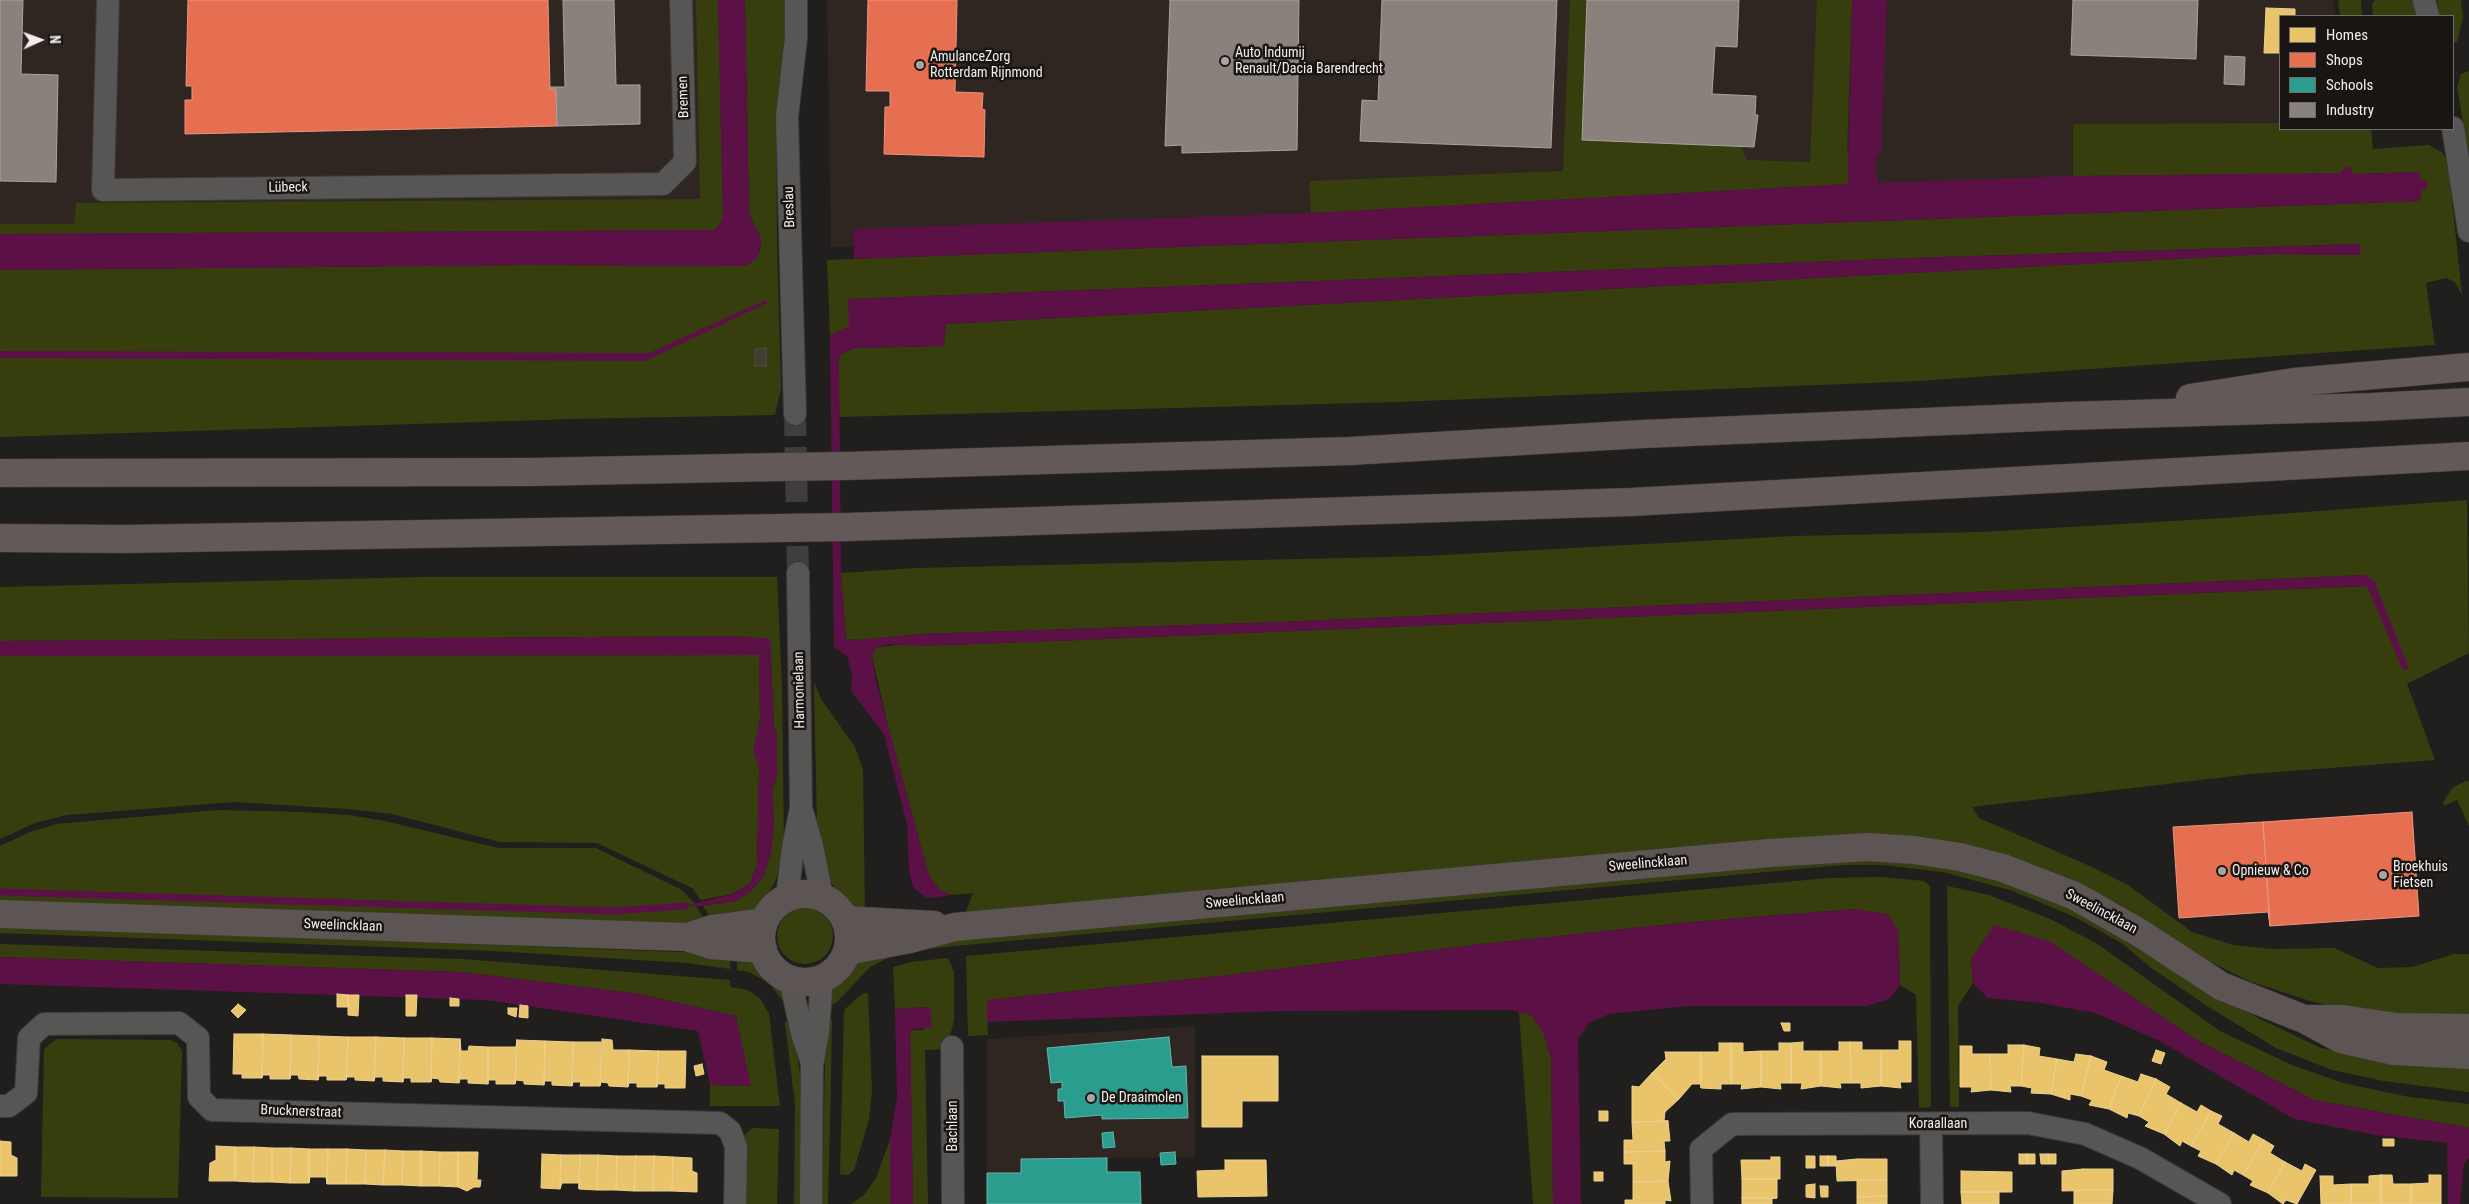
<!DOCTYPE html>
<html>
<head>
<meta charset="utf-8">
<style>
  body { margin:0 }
  #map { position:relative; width:2469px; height:1204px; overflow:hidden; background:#211f1d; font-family:"Roboto Condensed",sans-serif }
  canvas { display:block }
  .legend { position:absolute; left:2279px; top:15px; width:175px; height:115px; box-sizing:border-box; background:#191513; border:1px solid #6f6c6a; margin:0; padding:6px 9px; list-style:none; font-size:15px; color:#f1eeed }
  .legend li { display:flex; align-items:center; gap:10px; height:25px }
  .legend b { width:25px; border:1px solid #6f6c6a }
  .north { position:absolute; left:15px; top:15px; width:50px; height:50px; -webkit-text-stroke:4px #191513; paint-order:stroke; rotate:88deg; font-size:14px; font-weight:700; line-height:20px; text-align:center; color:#f1eeed }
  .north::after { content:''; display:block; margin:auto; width:18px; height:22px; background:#f1eeed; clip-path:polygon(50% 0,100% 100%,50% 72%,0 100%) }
</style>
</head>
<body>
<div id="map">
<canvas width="2469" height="1204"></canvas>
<ul class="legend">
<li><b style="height:14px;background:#e9c46a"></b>Homes</li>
<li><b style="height:14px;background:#e76f51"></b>Shops</li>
<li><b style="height:14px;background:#2a9d8f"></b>Schools</li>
<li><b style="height:14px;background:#8a817c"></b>Industry</li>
</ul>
<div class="north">N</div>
</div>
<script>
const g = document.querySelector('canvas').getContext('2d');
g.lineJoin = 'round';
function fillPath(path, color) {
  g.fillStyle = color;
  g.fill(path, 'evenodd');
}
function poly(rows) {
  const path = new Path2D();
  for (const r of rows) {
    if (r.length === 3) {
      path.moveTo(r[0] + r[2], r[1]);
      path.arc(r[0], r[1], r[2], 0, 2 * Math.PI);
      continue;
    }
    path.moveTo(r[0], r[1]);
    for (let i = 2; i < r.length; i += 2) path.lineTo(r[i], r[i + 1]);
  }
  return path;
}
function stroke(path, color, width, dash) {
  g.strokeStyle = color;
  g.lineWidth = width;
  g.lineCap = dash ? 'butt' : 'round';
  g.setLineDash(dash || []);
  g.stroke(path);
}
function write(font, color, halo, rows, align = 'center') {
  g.font = font + ' "Roboto Condensed",sans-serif';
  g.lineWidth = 5;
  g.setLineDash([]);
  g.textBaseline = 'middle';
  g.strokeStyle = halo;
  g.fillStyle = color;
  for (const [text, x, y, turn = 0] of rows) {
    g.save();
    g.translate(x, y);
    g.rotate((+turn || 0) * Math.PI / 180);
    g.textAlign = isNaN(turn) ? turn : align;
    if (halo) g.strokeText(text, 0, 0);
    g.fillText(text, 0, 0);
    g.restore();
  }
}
const built = poly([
  [0,0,730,0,734,246,0,247],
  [827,0,2333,0,2335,16,2280,16,2280,129,2354,174,1314,230,831,247],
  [1195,1026,1195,1157,1021,1159,1021,1173,987,1173,987,1039]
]);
const green = poly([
  [696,0,718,0,723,219,715,230,0,234,0,224,74,224,76,203,700,199],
  [745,0,786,0,787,33,776,109,777,246,781,388,775,415,573,419,0,437,0,270,529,265,747,266,760,250,761,239,749,213],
  [1570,0,1587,0,1582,140,1741,146,1747,160,1810,162,1817,0,1852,0,1847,150,1850,160,1848,184,1311,213,1309,181,1563,171],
  [2338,0,2361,0,2362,16,2340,16],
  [2375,0,2414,0,2418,16,2373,16,2372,4],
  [2437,0,2461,0,2463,18,2457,42,2453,43,2453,16,2440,16],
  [2469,71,2469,155,2457,87,2461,74],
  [2280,123,2280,129,2371,129,2373,149,2429,145,2443,153,2448,163,2462,295,2455,282,2446,278,2426,283,2435,345,1918,381,1397,402,839,417,839,356,853,348,944,346,946,324,2271,254,2360,255,2360,244,1912,258,849,299,849,327,830,335,827,260,2420,201,2421,189,2426,189,2427,181,2420,179,2419,172,2354,174,2346,166,2340,173,2073,176,2073,124],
  [2467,500,2469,653,2407,684,2435,760,2251,774,1972,807,1979,818,2083,863,2128,885,2192,932,2233,945,2273,949,2334,948,2378,968,2413,967,2453,954,2469,954,2469,1020,2364,1014,2310,1001,2249,981,2203,958,2119,904,2065,877,1996,852,1924,837,1864,833,965,914,973,893,950,895,940,890,929,876,889,730,872,656,876,648,908,643,919,646,1056,641,2368,586,2403,670,2365,575,1278,622,921,634,858,640,846,639,841,573,916,568,1427,556,1793,536,1982,532,2225,518],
  [426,577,777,577,782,685,784,848,776,880,767,896,749,915,714,923,703,906,736,901,752,890,764,875,771,853,774,822,772,791,777,775,777,735,774,728,770,639,736,636,0,641,0,587],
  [759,655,760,719,754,750,759,767,757,865,750,883,732,894,701,900,692,888,597,843,500,842,392,814,348,809,234,802,67,815,35,823,0,839,0,656],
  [814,682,821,699,855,747,863,769,865,916,855,912,846,903,830,881,824,866,817,827],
  [2466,781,2469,781,2469,826,2457,800,2444,806,2443,802,2453,787],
  [218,810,302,812,349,815,385,821,498,848,596,848,682,890,695,904,707,924,0,905,0,846,30,832,56,824],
  [1857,856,1960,866,2062,899,2256,1017,2321,1048,2371,1058,2469,1065,2469,1092,2384,1081,2332,1070,2276,1048,2207,1006,2150,967,2123,944,2077,918,2013,891,1943,872,1883,865,1843,865,954,946,898,953,870,967,836,1003,826,1007,836,980,852,963,936,942],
  [1881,877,1924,881,1930,886,1931,1107,1919,1108,1916,995,1900,985,1898,931,1855,909,1691,922,1482,944,1220,976,987,1000,988,1035,968,1036,966,956,1829,878],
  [1947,886,1989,895,2050,919,2096,943,2220,1031,2292,1065,2343,1083,2409,1097,2469,1104,2469,1128,2314,1100,2197,1040,1971,959,1973,983,1958,1006,1959,1107,1950,1107],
  [805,936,28],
  [0,926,730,954,730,969,687,963,494,951,0,933],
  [0,944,462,959,730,980,730,987,747,990,760,998,769,1014,780,1106,710,1106,710,1085,750,1086,736,1016,639,994,461,972,0,957],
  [737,956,756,960,772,975,783,990,788,1008,769,983,749,972,737,970],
  [948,958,954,972,954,1020,947,1049,925,1050,928,1204,913,1204,910,1030,924,1030,930,1007,895,1009,893,967,911,962],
  [868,993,872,1091,869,1120,854,1170,848,1175,840,1174,844,1010,862,994],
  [1519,1012,1531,1015,1543,1031,1551,1058,1553,1204,1533,1204],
  [826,1017,830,1017,832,1020,831,1076,828,1204,822,1204],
  [792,1019,802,1089,801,1204,794,1204,795,1105,785,1022],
  [56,1039,171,1040,177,1043,182,1051,178,1198,41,1197,44,1049],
  [752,1128,779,1129,777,1204,745,1204,746,1145,744,1136],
  [890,1140,890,1204,851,1204,864,1195,876,1178]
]);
const water = poly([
  [718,0,745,0,749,213,761,239,758,257,747,266,529,265,0,270,0,234,715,230,723,219],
  [1852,0,1887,0,1881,151,1875,160,1878,183,2073,176,2340,173,2346,166,2350,167,2354,174,2419,172,2420,179,2427,181,2427,189,2421,190,2420,201,854,259,854,229,1311,213,1848,184],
  [2361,244,2360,255,2271,254,946,324,944,346,853,348,839,356,841,573,846,639,858,640,921,634,1278,622,2365,575,2374,580,2409,669,2403,670,2367,586,1056,641,919,646,891,644,876,648,872,656,876,681,929,876,940,890,950,895,933,898,925,897,913,887,909,870,907,825,884,734,851,691,852,674,847,656,834,647,830,335,849,327,848,299,1912,258],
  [765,300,767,303,645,361,0,358,0,351,649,353],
  [736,636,770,639,774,728,777,735,777,775,772,791,774,822,771,853,764,875,752,890,736,901,703,906,685,906,733,894,750,883,757,865,759,767,753,750,760,719,759,655,0,656,0,641],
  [1855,909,1888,914,1898,931,1900,985,1889,999,1867,1006,1688,1006,1609,1014,1589,1023,1578,1039,1581,1204,1553,1204,1551,1058,1543,1031,1531,1015,1519,1012,1512,1010,1280,1011,987,1022,987,1000,1220,976,1482,944,1691,922],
  [1994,925,2049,941,2197,1040,2314,1100,2469,1128,2469,1158,2464,1163,2460,1204,2448,1204,2447,1143,2376,1135,2294,1119,2158,1040,2095,1013,2041,1003,1988,998,1973,983,1971,959],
  [0,957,461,972,639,994,736,1016,751,1086,710,1085,698,1031,486,1000,0,984],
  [930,1007,932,1027,910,1030,913,1204,890,1204,890,1140,897,1097,895,1009]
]);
const homes = poly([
  [2266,8,2295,9,2295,16,2280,16,2280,53,2264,53,2266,8],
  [337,994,348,995,348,1007,337,1007,337,994],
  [348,995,359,995,358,1016,348,1015,348,995],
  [406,995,417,995,416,1016,406,1016,406,995],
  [450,998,459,999,459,1006,450,1006,450,998],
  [238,1004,246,1010,238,1018,231,1011,238,1004],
  [520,1005,528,1006,528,1018,519,1017,520,1005],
  [508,1008,517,1008,516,1017,508,1014,508,1008],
  [1781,1023,1790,1023,1790,1031,1784,1031,1781,1023],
  [234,1034,263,1034,262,1078,242,1078,242,1074,233,1074,234,1034],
  [263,1034,291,1035,290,1079,270,1079,270,1075,262,1075,262,1078,263,1034],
  [291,1035,319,1036,318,1080,299,1079,298,1075,291,1075,290,1079,291,1035],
  [319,1036,348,1037,346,1080,327,1080,327,1076,319,1076,318,1080,319,1036],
  [348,1037,376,1037,374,1081,355,1080,355,1077,347,1077,346,1080,348,1037],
  [376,1037,404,1038,403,1082,383,1081,383,1077,375,1077,374,1081,376,1037],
  [404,1038,432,1038,431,1082,411,1082,411,1078,403,1078,403,1082,404,1038],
  [432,1038,460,1039,459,1083,440,1082,439,1079,432,1078,431,1082,432,1038],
  [460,1039,461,1051,468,1051,469,1046,488,1047,488,1084,468,1083,468,1079,460,1079,459,1083,460,1039],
  [602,1039,612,1040,613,1050,629,1050,628,1087,609,1086,608,1083,601,1082,600,1086,602,1039],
  [517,1040,515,1084,496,1084,496,1080,488,1080,488,1084,488,1047,516,1047,517,1040],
  [517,1040,545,1041,544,1085,524,1084,524,1081,516,1080,515,1084,517,1040],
  [545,1041,573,1042,572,1086,552,1085,552,1081,544,1081,544,1085,545,1041],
  [1899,1041,1911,1041,1911,1082,1900,1082,1901,1088,1881,1086,1881,1050,1899,1050,1899,1041],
  [573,1042,601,1042,600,1086,580,1086,581,1082,573,1082,572,1086,573,1042],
  [1803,1042,1803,1051,1821,1051,1821,1086,1801,1089,1802,1083,1791,1083,1791,1043,1803,1042],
  [1839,1042,1850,1042,1851,1083,1840,1083,1841,1088,1821,1086,1821,1051,1839,1051,1839,1042],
  [1850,1042,1862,1042,1862,1050,1881,1050,1881,1086,1861,1088,1861,1083,1851,1083,1850,1042],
  [1719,1043,1731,1043,1731,1084,1721,1084,1721,1089,1701,1088,1701,1052,1719,1052,1719,1043],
  [1731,1043,1743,1043,1743,1052,1761,1051,1761,1087,1741,1089,1742,1084,1731,1084,1731,1043],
  [1779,1043,1791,1043,1791,1083,1780,1083,1781,1089,1761,1087,1761,1051,1779,1051,1779,1043],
  [2008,1045,2024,1045,2021,1086,2010,1086,2011,1092,1991,1090,1990,1054,2008,1054,2008,1045],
  [2024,1045,2040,1048,2039,1056,2057,1059,2051,1094,2031,1093,2032,1088,2021,1086,2024,1045],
  [1960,1046,1972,1046,1972,1054,1990,1054,1991,1090,1971,1092,1972,1087,1960,1087,1960,1046],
  [629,1050,658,1051,657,1087,637,1087,637,1083,629,1083,628,1087,629,1050],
  [2156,1050,2165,1053,2161,1064,2152,1061,2156,1050],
  [658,1051,686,1051,685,1088,665,1088,665,1084,657,1084,657,1087,658,1051],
  [1665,1052,1701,1052,1701,1088,1701,1084,1692,1084,1679,1099,1652,1073,1666,1059,1665,1052],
  [2076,1054,2091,1056,2081,1096,2070,1094,2070,1100,2051,1094,2057,1059,2074,1062,2076,1054],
  [1202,1056,1278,1056,1278,1101,1242,1101,1242,1127,1202,1127,1202,1056],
  [2091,1056,2107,1062,2104,1070,2121,1076,2109,1109,2089,1105,2092,1100,2081,1096,2091,1056],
  [702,1064,704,1074,696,1076,694,1066,702,1064],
  [1652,1073,1679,1099,1665,1112,1664,1121,1668,1121,1632,1122,1632,1086,1639,1087,1652,1073],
  [2141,1074,2156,1079,2139,1116,2128,1113,2127,1118,2109,1109,2121,1076,2138,1082,2141,1074],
  [2156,1079,2170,1087,2166,1094,2181,1103,2164,1134,2145,1126,2149,1122,2139,1116,2156,1079],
  [2181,1103,2197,1112,2201,1105,2211,1111,2191,1146,2182,1141,2180,1146,2164,1134,2181,1103],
  [1599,1111,1608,1111,1608,1121,1599,1121,1599,1111],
  [2211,1111,2222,1116,2218,1124,2234,1133,2216,1164,2198,1156,2201,1151,2191,1146,2211,1111],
  [1668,1121,1670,1141,1664,1141,1665,1151,1624,1152,1624,1140,1633,1140,1632,1122,1668,1121],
  [2234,1133,2249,1142,2253,1134,2264,1140,2243,1175,2234,1170,2232,1175,2216,1164,2234,1133],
  [2383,1139,2394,1139,2394,1146,2383,1146,2383,1139],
  [2264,1140,2274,1146,2270,1153,2285,1162,2268,1193,2250,1185,2253,1181,2243,1175,2264,1140],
  [0,1141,11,1142,11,1155,17,1158,17,1176,0,1176,0,1141],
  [216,1146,235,1147,235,1181,209,1181,210,1163,216,1160,216,1146],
  [235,1147,254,1147,253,1182,235,1181,235,1147],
  [254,1147,272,1148,272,1182,253,1182,254,1147],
  [272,1148,291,1148,290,1183,272,1182,272,1148],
  [291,1148,309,1149,309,1183,290,1183,291,1148],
  [309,1149,328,1149,327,1184,326,1177,310,1177,309,1183,309,1149],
  [328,1149,347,1149,346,1184,327,1184,328,1149],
  [347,1149,366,1150,365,1184,346,1184,347,1149],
  [366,1150,385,1150,383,1185,365,1184,366,1150],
  [385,1150,403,1151,402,1185,383,1185,385,1150],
  [403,1151,421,1151,421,1186,402,1185,403,1151],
  [421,1151,440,1152,439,1186,421,1186,421,1151],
  [1665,1151,1665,1162,1670,1161,1668,1181,1633,1182,1633,1164,1624,1164,1624,1152,1665,1151],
  [440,1152,458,1152,458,1187,439,1186,440,1152],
  [458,1152,478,1152,477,1180,481,1180,480,1187,474,1187,467,1191,458,1187,458,1152],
  [542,1154,561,1155,560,1189,541,1188,542,1154],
  [2019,1154,2027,1154,2027,1164,2019,1164,2019,1154],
  [2027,1154,2035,1154,2035,1164,2027,1164,2027,1154],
  [2040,1154,2048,1154,2049,1164,2041,1164,2040,1154],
  [2048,1154,2056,1154,2056,1164,2049,1164,2048,1154],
  [561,1155,580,1155,579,1189,579,1183,562,1183,560,1189,561,1155],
  [580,1155,598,1155,597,1190,579,1189,580,1155],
  [598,1155,617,1156,616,1190,597,1190,598,1155],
  [617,1156,636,1156,634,1191,616,1190,617,1156],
  [636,1156,654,1156,653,1191,634,1191,636,1156],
  [654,1156,673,1157,672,1191,653,1191,654,1156],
  [1806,1156,1815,1156,1815,1168,1806,1168,1806,1156],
  [1820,1156,1828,1156,1828,1166,1820,1166,1820,1156],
  [1828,1156,1836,1156,1836,1166,1828,1166,1828,1156],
  [673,1157,692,1158,692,1171,697,1173,697,1192,672,1191,673,1157],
  [1771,1157,1780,1157,1780,1179,1742,1179,1741,1160,1771,1160,1771,1157],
  [1857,1159,1887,1159,1887,1180,1837,1181,1836,1161,1857,1159],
  [1225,1160,1266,1160,1267,1196,1198,1197,1197,1171,1225,1170,1225,1160],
  [2285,1162,2302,1171,2305,1164,2316,1170,2297,1204,2286,1200,2283,1204,2268,1193,2285,1162],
  [2083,1169,2113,1169,2113,1190,2062,1191,2062,1171,2083,1169],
  [1961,1171,2012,1172,2012,1192,1961,1192,1961,1171],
  [1594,1172,1603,1172,1603,1181,1594,1181,1594,1172],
  [2381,1175,2392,1175,2393,1184,2411,1184,2411,1204,2381,1204,2381,1175],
  [2381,1175,2381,1204,2351,1204,2351,1184,2369,1184,2369,1176,2381,1175],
  [2429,1175,2441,1175,2441,1204,2411,1204,2411,1184,2429,1183,2429,1175],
  [2320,1176,2333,1176,2333,1185,2351,1184,2351,1204,2321,1204,2320,1176],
  [1742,1179,1777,1179,1777,1198,1742,1198,1742,1179],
  [1857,1180,1887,1180,1887,1196,1857,1197,1857,1180],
  [1668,1181,1671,1201,1665,1200,1665,1204,1625,1204,1625,1200,1633,1200,1633,1182,1668,1181],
  [1815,1184,1815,1198,1806,1197,1806,1185,1815,1184],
  [1820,1186,1828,1186,1828,1197,1821,1197,1820,1186],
  [2083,1190,2113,1190,2112,1204,2074,1204,2074,1191,2083,1190],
  [1961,1192,1999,1192,1999,1204,1962,1204,1961,1192],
  [1887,1196,1887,1204,1857,1204,1857,1197,1887,1196],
  [1742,1198,1777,1198,1772,1198,1772,1204,1742,1204,1742,1198]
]);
const shops = poly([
  [188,0,548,0,550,89,556,89,557,126,185,134,185,100,192,100,192,86,186,86,188,0],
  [868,0,957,0,955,92,983,93,982,109,985,110,984,157,884,154,885,107,890,107,890,91,866,91,868,0],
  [2412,812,2419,916,2270,926,2263,822,2412,812],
  [2263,822,2270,926,2268,912,2179,918,2173,827,2263,822]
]);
const schools = poly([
  [1169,1037,1172,1067,1186,1066,1188,1118,1102,1119,1102,1115,1065,1118,1064,1101,1058,1101,1058,1089,1062,1089,1062,1082,1051,1083,1047,1048,1169,1037],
  [1113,1132,1115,1147,1103,1148,1102,1133,1113,1132],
  [1175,1152,1176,1164,1161,1165,1160,1153,1175,1152],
  [1107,1158,1107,1172,1140,1172,1141,1204,987,1204,987,1173,1021,1173,1021,1159,1107,1158]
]);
const industry = poly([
  [0,0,23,0,21,74,58,75,56,182,0,181,0,0],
  [563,0,614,0,616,85,640,85,640,124,557,126,556,89,550,89,550,87,565,87,563,0],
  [1170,0,1299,0,1297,150,1182,153,1182,145,1165,146,1170,0],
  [1382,0,1557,0,1551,148,1360,141,1362,100,1378,101,1382,0],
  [1587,0,1739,0,1737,47,1715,46,1712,94,1756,96,1755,115,1758,115,1754,147,1582,140,1587,0],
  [2073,0,2198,0,2196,59,2071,55,2073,0],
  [2225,56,2245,57,2244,85,2224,84,2225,56]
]);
const stream = poly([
  [0,892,614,911,685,906]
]);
const building = poly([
  [766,348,766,366,755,366,755,349,766,348]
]);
const minorTunnel = poly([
  [795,414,798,573]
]);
const minor = poly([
  [108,0,103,190,663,184,685,162,681,0],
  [2424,0,2428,16],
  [2453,128,2469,231],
  [795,414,787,117,796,38,796,0],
  [802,811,812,846,822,897],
  [787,898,793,848,801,808,798,573],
  [790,979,802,1033,812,1063],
  [952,1047,953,1204],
  [0,1106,9,1106,26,1093,29,1038,44,1024,179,1023,198,1038,199,1097,212,1110,720,1123,730,1131,736,1147,735,1204],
  [1931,1125,1932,1204],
  [811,1204,812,1065,818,1032,822,978],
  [1702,1204,1701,1149,1732,1124,2028,1123,2085,1134,2140,1158,2220,1204]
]);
const major = poly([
  [805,938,44],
  [0,914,686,937,711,945,763,949],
  [845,920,934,925],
  [688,937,712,929,764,922],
  [847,951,910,939,955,927,1770,853,1867,847,1914,850,1960,857,2003,868,2075,896,2140,933,2221,986,2304,1019,2341,1039,2394,1051,2469,1055],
  [2308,1019,2343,1019,2396,1027,2469,1028]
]);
const highway = poly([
  [2190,398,2294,382,2469,367],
  [845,466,1350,451,1643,434,2065,416,2372,407,2469,402],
  [0,473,530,472,780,467],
  [847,527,1631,502,2469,456],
  [0,538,123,539,782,528]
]);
const highwayBridge = poly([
  [780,467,845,466],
  [782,528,847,527]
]);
const markers = [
  [1225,61,5,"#a8a6a4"],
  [920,65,5,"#a8a6a4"],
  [2222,871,5,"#a8a6a4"],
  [2383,875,5,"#a8a6a4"],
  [1091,1098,5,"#a8a6a4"]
];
const poiNames = [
  ["Auto Indumij",1235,53],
  ["Renault/Dacia Barendrecht",1235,69],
  ["AmulanceZorg",930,57],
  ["Rotterdam Rijnmond",930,73],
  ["Broekhuis",2393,867],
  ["Fietsen",2393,883],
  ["Opnieuw & Co",2232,871],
  ["De Draaimolen",1101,1098]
];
const streetNames = [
  ["Bremen",684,97,-92],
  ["Lübeck",288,188,-1],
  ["Breslau",790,207,-92],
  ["Harmonielaan",800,690,-91],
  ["Sweelincklaan",1648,864,-5],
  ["Sweelincklaan",1245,901,-5],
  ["Sweelincklaan",2101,912,28],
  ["Sweelincklaan",343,926,2],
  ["Brucknerstraat",301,1112,2],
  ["Koraallaan",1938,1124],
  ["Bachlaan",953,1126,-90]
];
fillPath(built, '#2f2622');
fillPath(green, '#373e0e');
fillPath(water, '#5b1145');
fillPath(homes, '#e9c46a');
stroke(homes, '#ebd191', 1);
fillPath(shops, '#e76f51');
stroke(shops, '#ea9580', 1);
fillPath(schools, '#2a9d8f');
stroke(schools, '#66b5ab', 1);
fillPath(industry, '#8a817c');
stroke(industry, '#a9a29e', 1);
stroke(stream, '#5b1145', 7);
fillPath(building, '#423d31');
stroke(building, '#4d4c4a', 1);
stroke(minorTunnel, '#403e3c', 22, [22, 11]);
stroke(minor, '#3c3a39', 24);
stroke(major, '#3c3a39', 29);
stroke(highway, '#3c3a39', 29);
stroke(minor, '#585655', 22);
stroke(major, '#5c5554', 28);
stroke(highway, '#635958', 28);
stroke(highwayBridge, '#3c3a39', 29, []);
stroke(highwayBridge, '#635958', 28);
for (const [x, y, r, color] of markers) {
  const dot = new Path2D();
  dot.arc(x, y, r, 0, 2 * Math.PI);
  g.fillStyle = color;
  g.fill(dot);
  stroke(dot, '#191513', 2);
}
write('14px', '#f1eeed', '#191513', poiNames, 'left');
write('14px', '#f1eeed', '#191513', streetNames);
</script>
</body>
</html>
